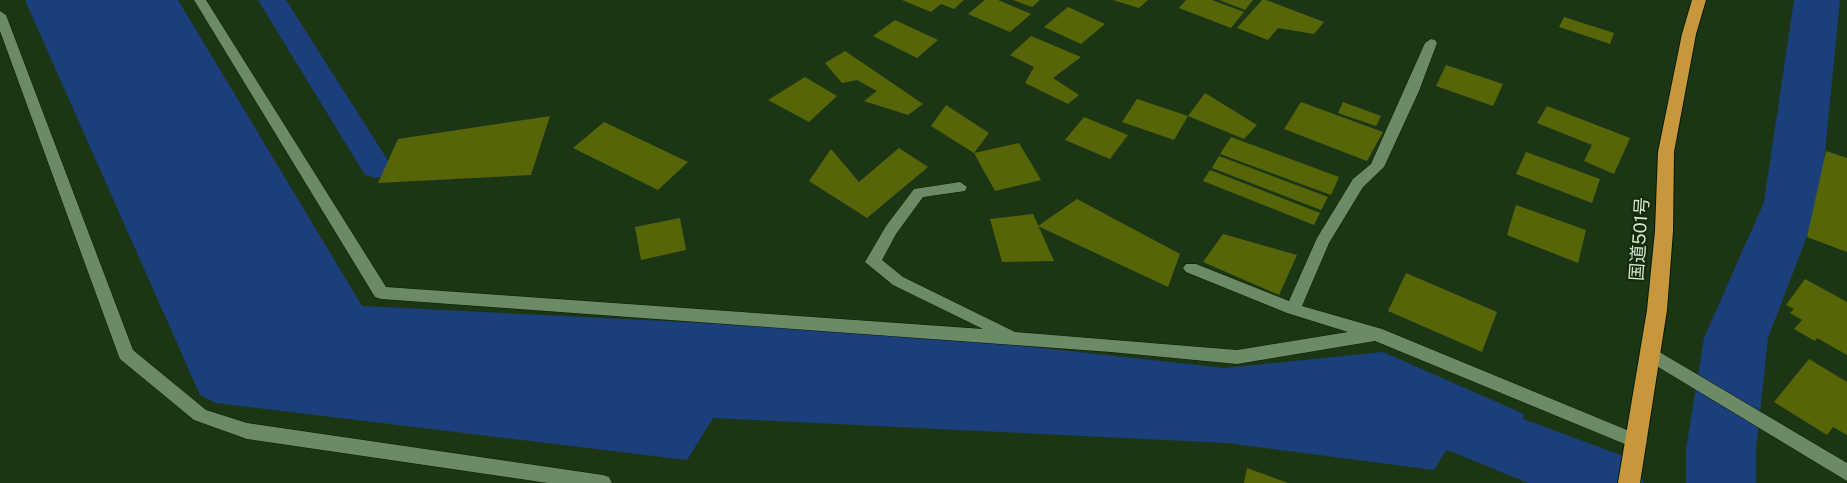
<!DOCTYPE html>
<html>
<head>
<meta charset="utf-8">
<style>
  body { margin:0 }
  canvas { display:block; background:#1c3615 }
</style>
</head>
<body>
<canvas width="1847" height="483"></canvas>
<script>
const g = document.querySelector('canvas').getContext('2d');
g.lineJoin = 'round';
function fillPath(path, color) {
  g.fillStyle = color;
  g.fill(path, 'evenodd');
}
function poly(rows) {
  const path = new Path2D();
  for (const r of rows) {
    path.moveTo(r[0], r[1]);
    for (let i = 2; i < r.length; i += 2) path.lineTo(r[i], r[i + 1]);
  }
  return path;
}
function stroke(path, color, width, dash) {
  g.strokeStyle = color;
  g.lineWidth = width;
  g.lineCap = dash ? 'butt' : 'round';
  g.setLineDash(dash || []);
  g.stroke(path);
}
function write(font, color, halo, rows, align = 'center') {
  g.font = font + ' "Public Sans","Noto Sans JP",sans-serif';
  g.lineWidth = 4.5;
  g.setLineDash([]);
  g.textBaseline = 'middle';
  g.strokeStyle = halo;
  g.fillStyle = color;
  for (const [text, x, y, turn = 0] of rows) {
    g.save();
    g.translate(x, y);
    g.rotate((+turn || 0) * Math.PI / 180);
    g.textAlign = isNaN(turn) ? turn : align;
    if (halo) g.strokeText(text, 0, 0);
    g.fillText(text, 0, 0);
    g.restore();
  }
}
const water = poly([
  [25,0,178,0,362,306,904,333,1225,368,1383,352,1524,414,1511,463,1453,439,1434,470,1227,443,713,418,687,460,216,403,200,395]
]);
const canal = poly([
  [258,0,286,0,392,167,387,175,376,178,365,175,258,0]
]);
const river = poly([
  [1794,0,1840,0,1820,202,1768,338,1756,449,1756,483,1686,483,1686,449,1704,338,1764,202,1794,0],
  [1440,388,1634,460,1644,483,1528,483,1416,437,1406,417,1416,397,1440,388]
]);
const building = poly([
  [902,0,964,0,954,9,941,4,931,12],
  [985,0,998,0,1031,14,1010,32,968,14],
  [1013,0,1040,0,1032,7],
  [1113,0,1148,0,1139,8],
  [1186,0,1212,0,1244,12,1231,28,1179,8],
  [1219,0,1253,0,1245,10],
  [1262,0,1266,0,1324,22,1314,34,1278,28,1268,40,1237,28],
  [1068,7,1105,24,1081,44,1044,27],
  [1564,17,1614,33,1610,44,1559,27],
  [895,20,938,40,917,58,873,36],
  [1031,36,1081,57,1053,78,1079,95,1068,104,1025,83,1034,67,1010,55],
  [845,51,923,104,908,115,864,101,877,91,857,80,842,83,825,63],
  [1446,65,1503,84,1493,106,1436,86],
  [805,77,837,96,809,122,768,100],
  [1205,93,1257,125,1244,139,1188,116],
  [1137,99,1188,116,1174,140,1122,122],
  [1301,102,1383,132,1367,161,1284,129],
  [1343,102,1381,116,1376,126,1338,113],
  [946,105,989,133,974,153,1019,143,1041,180,995,191,974,153,931,126],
  [1547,106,1630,138,1614,174,1584,161,1592,145,1537,123],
  [550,116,531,175,378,183,398,139],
  [1084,117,1128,135,1110,159,1065,140],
  [604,122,688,162,658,190,573,148],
  [1231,137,1339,177,1331,195,1220,154],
  [899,148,928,167,867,218,809,181,831,149,859,182],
  [1826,151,1847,158,1847,252,1807,237],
  [1526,152,1600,179,1592,203,1516,174],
  [1219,156,1328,197,1321,210,1212,168],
  [1210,170,1320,213,1314,225,1203,181],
  [1077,199,1180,254,1168,287,1038,226],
  [1516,205,1586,230,1578,263,1507,235],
  [1033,214,1054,261,1002,262,990,219],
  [680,218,686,250,641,260,635,227],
  [1223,234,1297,255,1279,295,1203,262],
  [1406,273,1497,312,1482,352,1388,311],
  [1805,279,1847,302,1847,355,1817,338,1815,341,1794,329,1802,320,1790,313,1794,309,1786,305],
  [1809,359,1847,382,1847,435,1833,427,1827,435,1774,402],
  [1247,468,1288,483,1244,483]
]);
const minor = poly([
  [194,0,206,0,386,287,983,329,893,285,865,262,886,226,914,189,960,182,967,187,965,191,923,197,896,234,882,260,903,277,1015,332,1237,350,1348,332,1287,313,1186,272,1183,268,1186,264,1196,264,1289,301,1317,238,1353,179,1371,164,1425,43,1431,39,1435,40,1437,43,1419,91,1384,167,1363,187,1329,243,1302,306,1382,329,1644,437,1647,442,1644,447,1638,450,1632,447,1375,341,1237,364,1111,352,381,299,375,297,194,0],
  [0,11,6,15,133,350,206,410,247,423,603,475,609,477,612,483,548,483,247,439,194,420,120,359,118,354,0,31,0,11],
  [1651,347,1847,463,1847,481,1645,359,1643,354,1645,349,1651,347]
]);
const highway = poly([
  [1692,0,1706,0,1696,34,1674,152,1673,231,1667,310,1640,483,1618,483,1647,310,1655,231,1658,152,1682,34,1692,0]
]);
const streetNames = [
  ["国道501号",1640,239,-86]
];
fillPath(water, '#1a3f7a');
fillPath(canal, '#1a3f7a');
fillPath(river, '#1a3f7a');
fillPath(building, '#566508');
stroke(minor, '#041d00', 1);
stroke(highway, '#041d00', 2);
fillPath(minor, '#6c8a65');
fillPath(highway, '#c7973d');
write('18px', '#d5e5d1', '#122c0b', streetNames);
</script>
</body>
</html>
